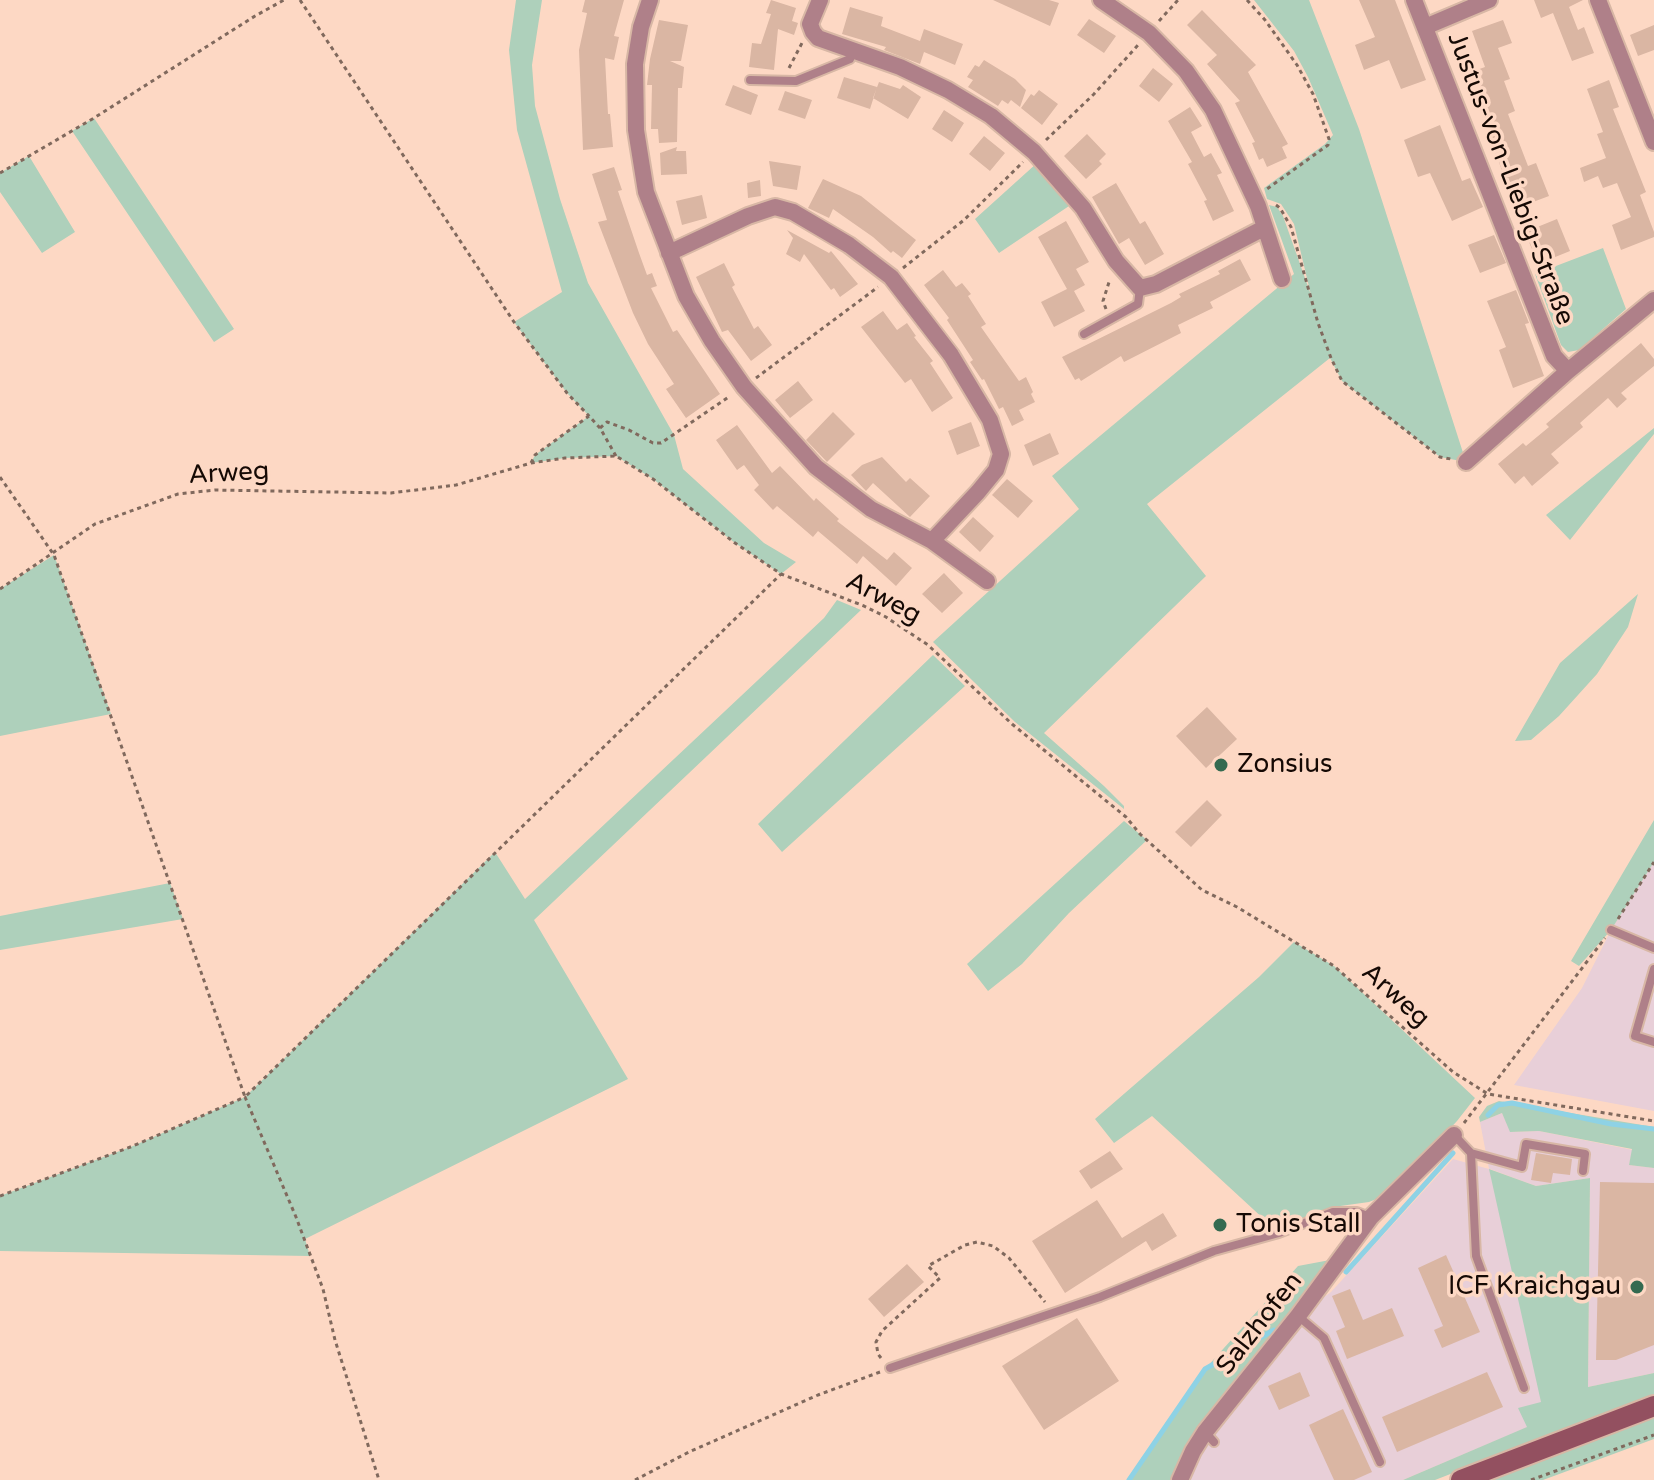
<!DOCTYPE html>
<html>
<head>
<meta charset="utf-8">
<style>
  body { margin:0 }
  canvas { display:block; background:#fdd8c4 }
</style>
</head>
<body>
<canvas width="1654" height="1480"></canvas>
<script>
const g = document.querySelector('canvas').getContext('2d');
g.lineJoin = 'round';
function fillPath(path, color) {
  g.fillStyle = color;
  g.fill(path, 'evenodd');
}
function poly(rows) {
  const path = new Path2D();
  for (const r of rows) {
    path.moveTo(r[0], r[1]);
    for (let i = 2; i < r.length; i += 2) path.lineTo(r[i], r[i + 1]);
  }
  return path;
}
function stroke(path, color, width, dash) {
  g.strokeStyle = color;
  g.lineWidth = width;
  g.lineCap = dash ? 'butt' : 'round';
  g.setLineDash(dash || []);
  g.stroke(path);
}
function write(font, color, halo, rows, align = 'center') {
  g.font = font + ' "Varela Round",sans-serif';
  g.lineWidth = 7;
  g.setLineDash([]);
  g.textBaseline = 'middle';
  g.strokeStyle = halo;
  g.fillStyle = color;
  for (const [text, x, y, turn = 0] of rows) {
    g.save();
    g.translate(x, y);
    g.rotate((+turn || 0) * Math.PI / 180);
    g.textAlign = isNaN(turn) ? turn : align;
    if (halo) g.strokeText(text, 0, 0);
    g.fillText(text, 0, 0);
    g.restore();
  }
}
const industrial = poly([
  [1654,862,1654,1111,1514,1085,1582,988,1611,930],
  [1502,1113,1511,1132,1539,1131,1633,1150,1629,1165,1654,1168,1654,1373,1588,1387,1590,1178,1536,1186,1490,1169,1542,1402,1528,1427,1403,1480,1191,1480,1193,1451,1298,1316,1331,1292,1453,1159,1489,1169,1480,1122]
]);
const green = poly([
  [516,0,542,0,532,65,535,106,560,199,588,283,674,435,683,469,764,543,796,562,781,574,735,543,653,479,616,456,565,458,531,463,535,455,589,416,567,393,514,322,562,292,517,130,509,50],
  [1254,0,1309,0,1359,129,1466,462,1440,457,1342,381,1330,358,1147,504,1206,576,1044,733,1104,786,1124,806,1124,809,1015,722,933,642,1079,509,1052,476,1294,274,1269,205,1277,207,1283,216,1311,295,1294,224,1281,204,1267,199,1264,188,1325,144,1333,135,1308,77,1294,51],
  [94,118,234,329,214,342,72,131],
  [29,156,75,232,42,253,0,192,0,173],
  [1037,163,1072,204,999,253,975,219],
  [1603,248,1626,309,1579,350,1568,352,1561,345,1535,274],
  [1654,428,1654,434,1570,540,1546,515],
  [54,555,111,714,0,736,0,589],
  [1638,594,1628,627,1597,674,1559,716,1531,740,1515,741,1560,663],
  [837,600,861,610,534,920,628,1079,305,1239,310,1256,0,1251,0,1196,133,1146,245,1097,495,852,525,899,824,618],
  [933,655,965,686,782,852,758,824],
  [1654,820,1654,862,1611,930,1579,966,1571,961],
  [1124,821,1147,840,1069,913,1022,964,988,991,967,964],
  [170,883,183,919,0,950,0,916],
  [1294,942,1334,966,1475,1098,1457,1121,1389,1194,1369,1202,1333,1207,1279,1233,1152,1116,1114,1143,1095,1119,1259,977],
  [1499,1101,1654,1127,1654,1168,1629,1165,1632,1149,1539,1131,1510,1132,1502,1113,1480,1122,1479,1117,1487,1106],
  [1489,1169,1536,1186,1590,1178,1588,1387,1654,1373,1654,1395,1435,1480,1403,1480,1527,1427,1518,1408,1541,1402],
  [1330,1260,1172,1480,1129,1480,1205,1369,1298,1266],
  [1654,1413,1654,1439,1543,1480,1476,1480]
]);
const stream = poly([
  [1488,1115,1498,1105,1512,1103,1611,1124,1654,1129],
  [1346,1272,1453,1153],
  [1129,1480,1205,1369,1274,1330]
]);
const building = poly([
  [585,0,624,0,614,36,619,37,614,60,605,58,608,114,610,114,613,147,583,150,579,50,587,13,582,12],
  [771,0,796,8,792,21,798,23,794,35,778,29,774,70,749,67,752,43,761,44,771,14,766,13],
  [993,0,1049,0,1059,3,1050,26],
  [1359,0,1395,0,1426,80,1401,89,1389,60,1364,70,1355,45,1375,37],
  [1534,0,1583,0,1569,7,1578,30,1584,27,1594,53,1572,61,1553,13,1541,18],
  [850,7,883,17,881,26,920,41,924,29,963,44,955,65,924,52,920,64,884,50,886,47,842,34],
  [1202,10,1256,65,1248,72,1288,144,1282,147,1287,158,1267,167,1263,158,1259,160,1252,143,1255,142,1235,103,1240,101,1207,64,1217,55,1187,25],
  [1089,19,1116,36,1104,53,1077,35],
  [659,20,688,25,681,61,670,61,684,67,682,88,678,88,677,142,659,143,658,129,651,129,652,85,647,85,650,59],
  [1503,20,1512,43,1498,48,1510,79,1504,81,1515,111,1508,114,1528,166,1536,163,1549,196,1517,208,1488,135,1491,134,1479,103,1486,101,1474,71,1485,67,1472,31],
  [1654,25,1654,50,1638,56,1630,35],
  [984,60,1015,79,1026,90,1020,107,1011,100,1008,104,1002,100,998,106,968,87,973,80,967,77,975,65,979,67],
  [1153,68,1173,84,1159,102,1139,86],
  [844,77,877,87,870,109,837,98],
  [1609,80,1619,107,1613,109,1646,192,1640,195,1654,232,1654,237,1621,250,1612,225,1631,217,1617,183,1603,188,1598,176,1584,182,1580,168,1606,158,1597,134,1603,132,1587,89],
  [879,82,900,89,903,85,921,97,908,119,873,98],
  [733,85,758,95,751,115,725,105],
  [1039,90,1058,104,1042,125,1021,108,1031,94,1034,96],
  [785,91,812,100,805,119,778,110],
  [1190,107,1202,126,1191,132,1204,157,1211,153,1222,173,1217,175,1234,211,1213,221,1204,201,1207,200,1188,164,1192,162,1168,121],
  [944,110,964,123,952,142,932,129],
  [1440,125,1462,181,1470,178,1483,207,1452,221,1430,173,1418,177,1404,140],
  [1087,134,1106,154,1099,161,1102,164,1086,179,1064,156],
  [984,136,1005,153,990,171,969,154],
  [677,147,676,151,686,151,687,174,661,175,660,153],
  [769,161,801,166,797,190,773,186],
  [614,167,622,190,618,191,639,253,647,275,652,273,657,286,651,288,673,332,677,330,720,394,686,418,666,389,674,384,648,344,633,313,598,222,607,220,592,174],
  [823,179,861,196,916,240,902,258,893,251,891,253,873,237,833,209,829,218,808,208],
  [760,180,761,196,748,198,747,183],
  [1116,183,1140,224,1145,221,1164,254,1145,265,1129,238,1119,244,1092,197],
  [702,195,707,218,682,225,676,201],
  [1557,219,1570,251,1538,264,1525,232],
  [1066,221,1089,262,1076,269,1085,285,1074,291,1085,311,1054,327,1041,302,1067,289,1038,237],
  [787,230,829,253,831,251,858,284,840,297,834,288,831,290,804,254,800,262,786,254,793,238],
  [1494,235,1506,263,1480,273,1468,245],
  [1240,259,1251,280,1210,302,1213,308,1178,325,1181,333,1124,362,1121,356,1081,381,1079,378,1075,380,1062,357,1171,303,1181,297,1179,294,1220,274,1218,271],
  [724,263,735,285,732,287,754,329,758,326,772,345,751,361,728,330,722,332,696,277],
  [943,270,956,287,962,283,971,294,968,296,986,324,981,327,1019,381,1026,377,1033,392,1031,394,1035,402,1019,410,1024,420,1012,426,1003,407,999,409,984,379,982,380,970,362,973,360,947,320,949,318,924,285],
  [1516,290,1529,323,1525,324,1544,376,1513,388,1499,350,1506,347,1487,301],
  [883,311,897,330,907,323,916,336,914,337,933,361,930,363,953,398,932,412,911,379,905,383,861,327],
  [1641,343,1654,359,1654,366,1621,393,1627,399,1617,408,1608,398,1580,423,1583,427,1551,454,1559,463,1532,486,1524,476,1515,484,1498,464,1523,443,1526,446,1549,427,1546,424],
  [798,381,813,400,790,418,775,400],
  [833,412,855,434,827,462,806,440],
  [971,422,980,446,957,455,948,431],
  [737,425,772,473,780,466,814,501,816,498,839,519,837,521,887,560,894,552,912,568,896,586,863,556,857,564,818,531,813,537,777,506,773,510,754,490,759,485,744,465,737,470,716,440],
  [1050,433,1059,454,1033,466,1024,445],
  [882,457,906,482,910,478,930,496,910,517,873,483,866,491,851,475,862,465],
  [1007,479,1033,501,1018,518,992,495],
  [973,517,994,536,980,552,959,532],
  [944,573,963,593,942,613,922,594],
  [1207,707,1237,739,1206,768,1176,736],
  [1207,800,1222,815,1191,847,1175,832],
  [1110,1151,1123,1169,1091,1189,1079,1171],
  [1536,1153,1572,1159,1570,1175,1553,1173,1551,1183,1531,1180],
  [1600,1182,1654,1183,1654,1345,1616,1360,1596,1360],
  [1097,1200,1122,1238,1163,1213,1177,1236,1152,1251,1146,1241,1065,1293,1032,1241],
  [1446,1255,1480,1332,1442,1348,1434,1330,1443,1326,1418,1268],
  [907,1264,924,1282,884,1317,868,1299],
  [1350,1289,1363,1320,1392,1308,1404,1336,1347,1359,1336,1331,1345,1327,1332,1296],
  [1077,1318,1119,1381,1044,1430,1002,1366],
  [1300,1372,1310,1396,1279,1410,1268,1386],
  [1487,1372,1503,1407,1397,1452,1382,1417],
  [1343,1409,1372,1472,1354,1480,1334,1480,1309,1425]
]);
const path = poly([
  [300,0,514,322,567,393,589,416],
  [1247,0,1265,20,1297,65,1313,94,1329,139,1328,145,1267,189],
  [1159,21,1178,0],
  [789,68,802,43],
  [1046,140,1094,94,1138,45],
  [0,173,94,118,255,16,284,0],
  [1276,205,1280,208,1291,227,1318,323,1331,358,1342,381,1440,457,1451,459],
  [903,268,964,220,1023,162],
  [1106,309,1103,301,1110,279],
  [756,378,878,287],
  [600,428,607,422,629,430,653,443,661,443,730,396],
  [531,463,535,455,589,416,600,428,616,456],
  [0,477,54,555,245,1097,781,574],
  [0,589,95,524,178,494,215,490,391,493,456,485,531,463,565,458,616,456,653,479,735,543,781,574,864,606,886,617,928,645,1012,724,1126,817,1140,834,1202,890,1237,907,1334,966,1453,1072,1488,1094,1654,1121],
  [1618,919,1654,862],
  [1464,1123,1605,938],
  [0,1196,133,1146,245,1097,296,1217,323,1289,335,1340,379,1480],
  [881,1358,878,1354,876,1342,882,1331,940,1278,928,1266,965,1245,977,1242,993,1246,1009,1258,1045,1302],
  [635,1480,689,1452,818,1395,880,1372],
  [1531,1480,1654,1435]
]);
const lane = poly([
  [750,80,796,81,850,59,853,51],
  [1084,334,1138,304,1140,288],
  [1611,930,1654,948],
  [1654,969,1635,1036,1654,1042],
  [1454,1135,1471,1153,1476,1256,1524,1388],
  [1471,1153,1522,1167,1526,1144,1585,1154,1583,1171],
  [1298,1316,1324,1338,1380,1462],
  [890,1368,1100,1297,1214,1251,1279,1233,1333,1212,1357,1212,1370,1217],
  [1205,1432,1214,1442]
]);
const street = poly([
  [650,0,641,27,635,64,636,130,646,192,686,296,712,341,744,387,816,467,871,509,932,541,987,581],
  [820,0,810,24,813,32,818,38,900,67,948,90,991,116,1034,152,1083,208,1116,261,1140,288,1156,284,1264,228],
  [1101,0,1149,33,1186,71,1213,110,1258,206,1282,279],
  [1414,0,1554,356,1568,371],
  [1598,0,1654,142],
  [1425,27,1489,0],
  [669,253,748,216,775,207,793,212,849,245,891,277,951,355,990,420,1001,454,996,470,978,492,932,541],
  [1466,462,1568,371,1654,300],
  [1180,1480,1193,1451,1205,1432,1298,1316,1371,1217,1454,1135]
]);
const secondary = poly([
  [1461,1480,1654,1406]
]);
const markers = [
  [1221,765,8,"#346a50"],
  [1220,1225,8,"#346a50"],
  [1637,1287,8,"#346a50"]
];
const streetNames = [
  ["Justus-von-Liebig-Straße",1510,179,69],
  ["Arweg",229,474,-3],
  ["Arweg",883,599,28],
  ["Arweg",1395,996,42],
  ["Salzhofen",1260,1324,-52]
];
const poiNames = [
  ["Zonsius",1237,765],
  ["Tonis Stall",1236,1225],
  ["ICF Kraichgau",1621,1287,"right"]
];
fillPath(industrial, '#e8cfd8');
fillPath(green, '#aed0bb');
stroke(stream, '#8ed2e5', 5);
fillPath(building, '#dab6a3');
stroke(lane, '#d8b7a5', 12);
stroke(street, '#d8b7a5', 20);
stroke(secondary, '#d8b7a5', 24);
stroke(path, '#80695d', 3, [4, 4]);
stroke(lane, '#af8089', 8);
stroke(street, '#af8089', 16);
stroke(secondary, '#935060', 20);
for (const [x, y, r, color] of markers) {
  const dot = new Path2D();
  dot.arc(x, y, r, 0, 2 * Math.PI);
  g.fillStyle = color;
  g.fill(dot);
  stroke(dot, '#fdd8c4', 3);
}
write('26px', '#150904', '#fdd8c4', streetNames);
write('26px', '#150904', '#fdd8c4', poiNames, 'left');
</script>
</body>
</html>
